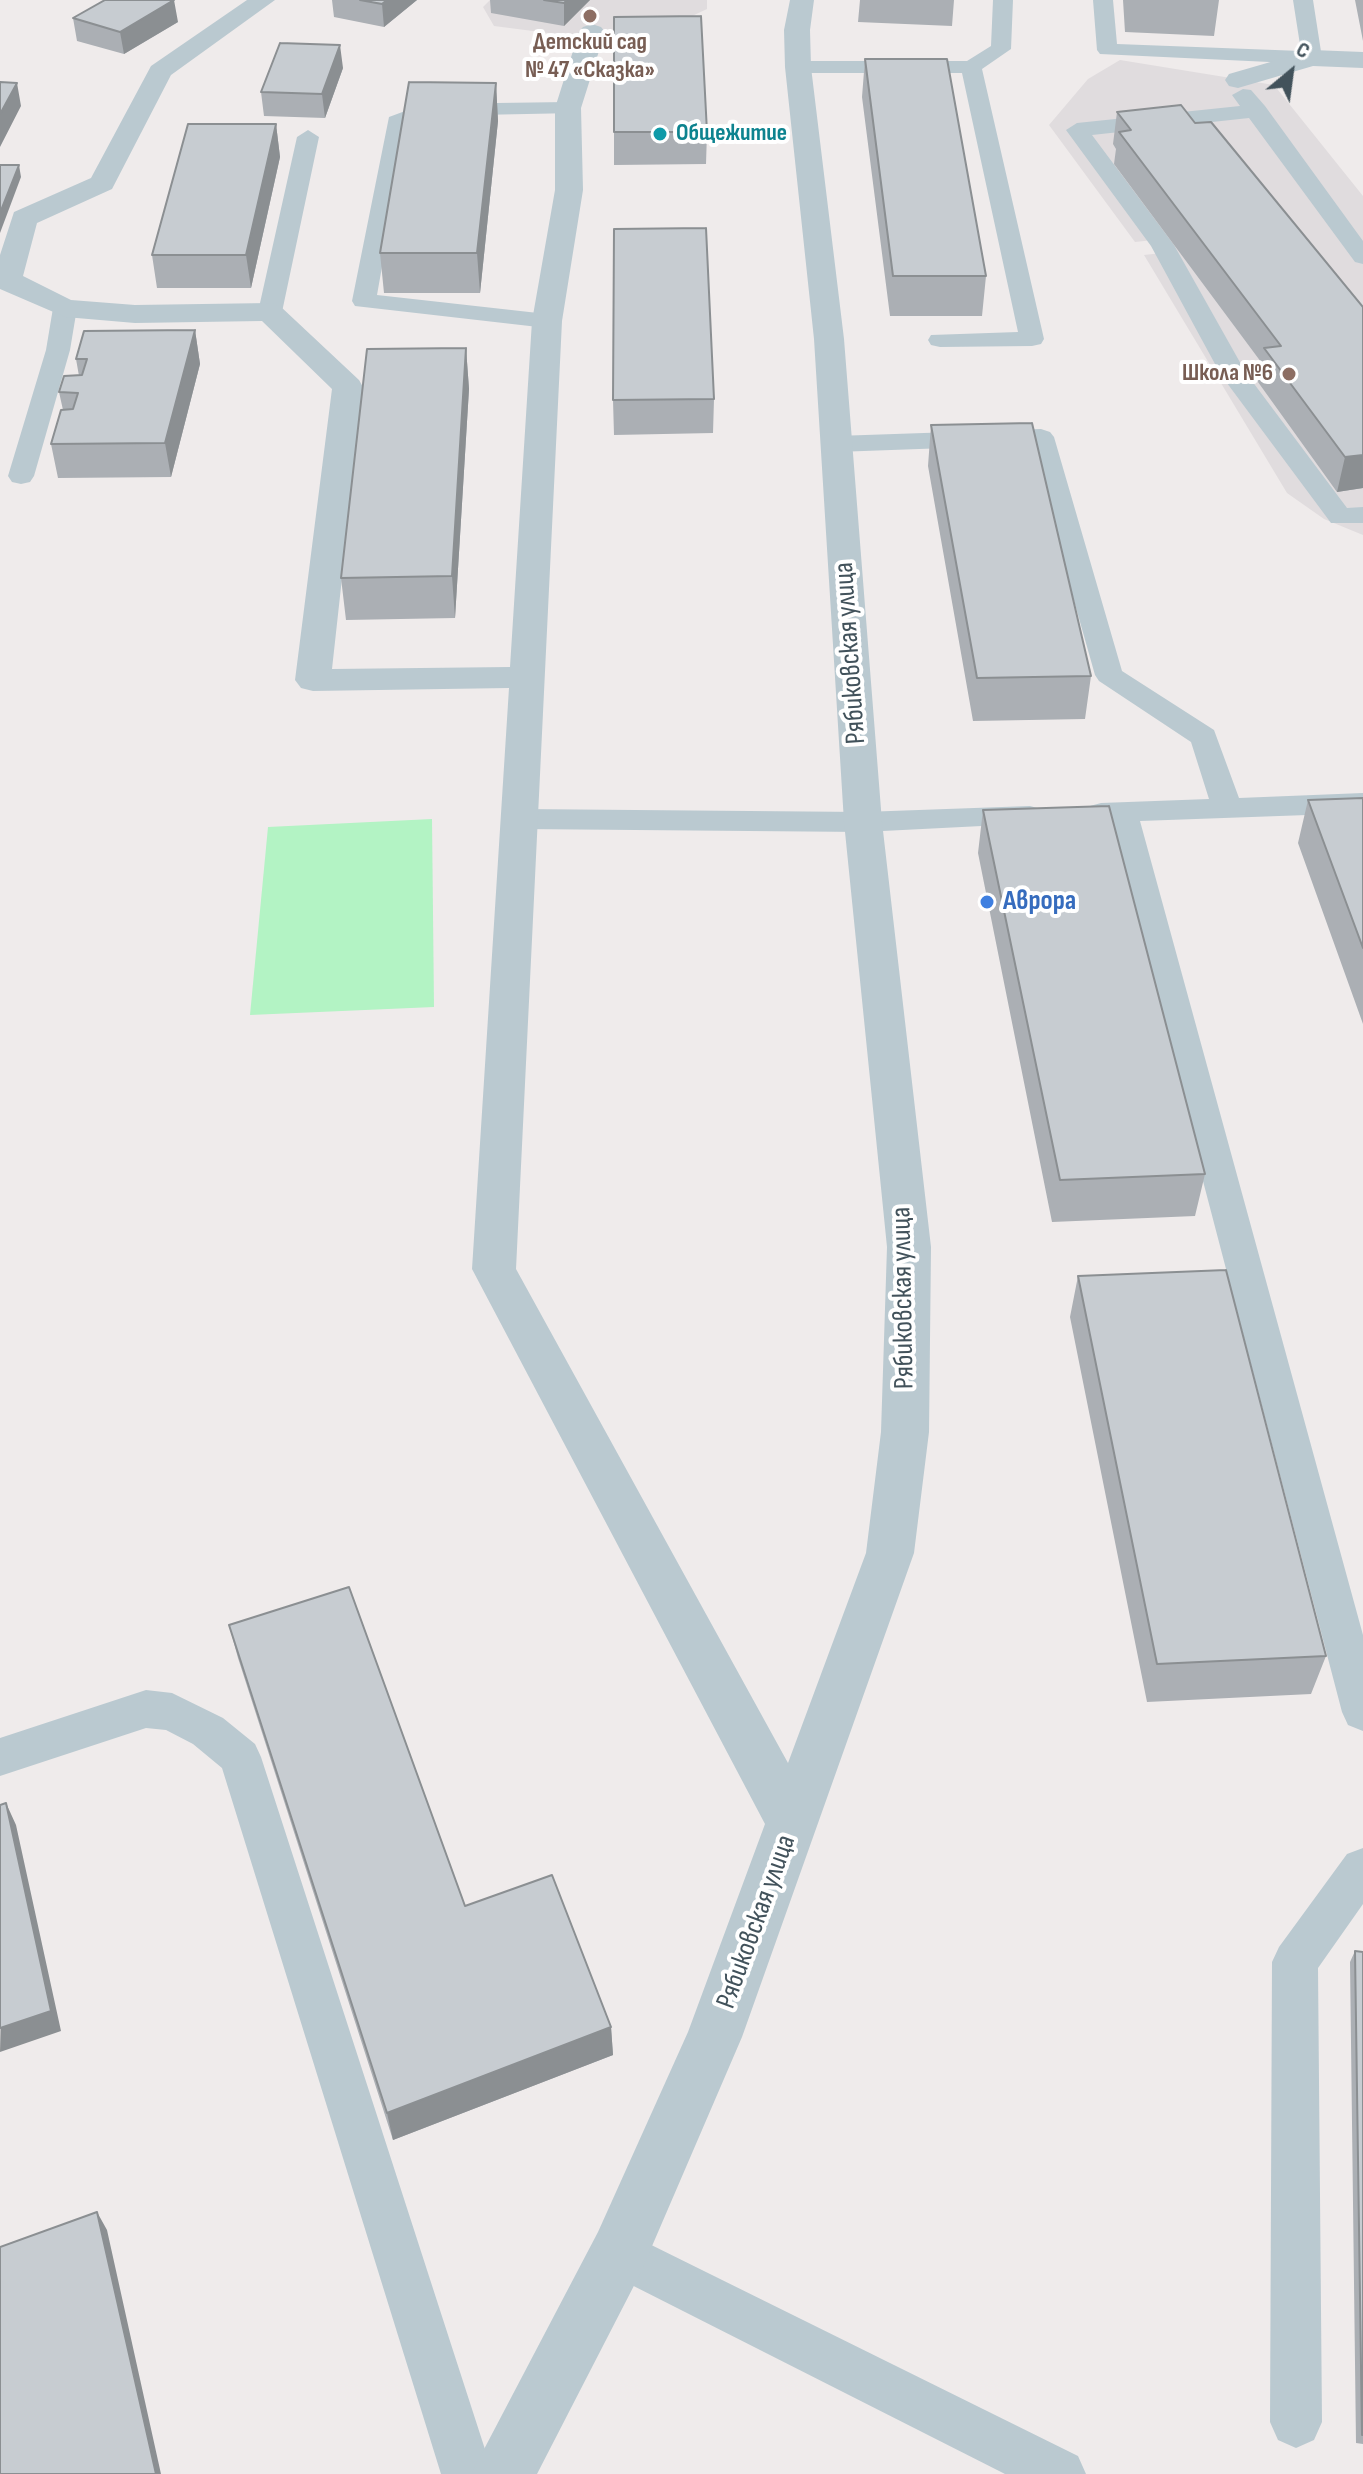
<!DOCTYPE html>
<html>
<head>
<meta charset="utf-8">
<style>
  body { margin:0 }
  #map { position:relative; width:1363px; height:2474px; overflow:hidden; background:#efebeb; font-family:"Sofia Sans Condensed",sans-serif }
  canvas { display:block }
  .north { position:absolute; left:1251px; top:32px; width:80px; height:80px; -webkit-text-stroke:6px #fff; paint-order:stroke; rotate:29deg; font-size:22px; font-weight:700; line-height:32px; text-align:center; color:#42525b }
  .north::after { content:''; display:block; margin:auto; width:28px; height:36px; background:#42525b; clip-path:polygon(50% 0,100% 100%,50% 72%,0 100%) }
</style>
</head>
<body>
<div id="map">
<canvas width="1363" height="2474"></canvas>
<div class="north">С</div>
</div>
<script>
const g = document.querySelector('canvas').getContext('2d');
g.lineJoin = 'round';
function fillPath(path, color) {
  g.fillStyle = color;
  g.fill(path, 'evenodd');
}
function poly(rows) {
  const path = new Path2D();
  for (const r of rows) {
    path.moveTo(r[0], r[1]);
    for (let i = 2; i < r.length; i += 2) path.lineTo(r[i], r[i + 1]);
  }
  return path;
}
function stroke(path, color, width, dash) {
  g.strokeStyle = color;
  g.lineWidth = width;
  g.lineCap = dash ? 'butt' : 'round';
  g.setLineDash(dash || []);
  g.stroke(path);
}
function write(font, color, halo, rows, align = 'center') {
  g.font = font + ' "Sofia Sans Condensed",sans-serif';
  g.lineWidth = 8;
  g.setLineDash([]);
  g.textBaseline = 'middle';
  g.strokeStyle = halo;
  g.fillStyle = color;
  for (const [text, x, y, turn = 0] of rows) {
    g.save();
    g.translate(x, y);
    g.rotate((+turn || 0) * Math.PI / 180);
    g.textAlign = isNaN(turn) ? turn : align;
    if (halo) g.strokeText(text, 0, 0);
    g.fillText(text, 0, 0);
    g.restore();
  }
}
const education = poly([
  [490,0,707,0,707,9,675,24,564,35,494,26,483,7],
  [1120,60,1274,85,1363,196,1363,535,1324,519,1287,493,1144,255,1162,253,1153,240,1135,242,1049,125,1088,79]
]);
const green = poly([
  [432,819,434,1007,250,1015,268,827]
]);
const lane = poly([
  [993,0,1013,0,1011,49,982,69,1044,339,1041,344,1032,346,940,347,931,345,928,340,931,335,1018,332,962,73,798,73,787,67,798,61,967,61,991,46,993,0],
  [1093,0,1113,0,1117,44,1301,51,1293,0,1313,0,1322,58,1312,64,1100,54,1097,50,1093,0],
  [1243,89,1251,90,1265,106,1363,241,1363,264,1355,262,1249,118,1092,135,1174,245,1246,373,1347,508,1363,507,1363,523,1331,523,1221,375,1151,246,1066,130,1077,123,1240,106,1232,95,1243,89],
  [568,102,576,103,579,108,576,113,428,116,407,125,377,295,547,314,556,316,559,321,556,326,547,328,355,306,352,301,389,117,424,104,568,102],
  [308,130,319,137,282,312,279,317,270,319,261,317,258,312,297,137,308,130],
  [65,301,74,303,77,308,70,350,34,476,30,482,21,484,12,482,8,476,46,350,53,308,56,303,65,301],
  [1041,429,1050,432,1054,437,1122,671,1214,730,1239,798,1363,793,1363,813,1140,821,1363,1635,1363,1731,1348,1725,1342,1712,1109,822,1090,820,1086,813,1090,806,1101,803,1209,799,1191,742,1099,681,1095,675,1030,445,836,452,827,449,823,444,827,439,836,436,1041,429],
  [1030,806,1041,809,1045,816,1041,823,863,832,521,829,510,826,506,819,510,812,521,809,863,812,1030,806],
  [146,1690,172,1693,223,1718,255,1744,261,1757,493,2474,441,2474,222,1768,193,1744,166,1730,146,1728,0,1776,0,1738,146,1690],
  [1363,1848,1363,1904,1318,1968,1322,2422,1314,2440,1296,2448,1278,2440,1270,2422,1272,1962,1279,1947,1347,1854,1363,1848],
  [619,2229,1078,2456,1086,2474,1005,2474,602,2270,595,2253,602,2236,619,2229]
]);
const street = poly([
  [247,0,275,0,171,75,112,189,37,223,23,276,71,300,135,305,270,303,280,306,359,380,363,387,332,669,510,667,532,321,555,190,555,108,579,32,583,27,592,24,601,27,605,32,581,108,583,190,562,321,516,1269,788,1763,866,1553,881,1432,887,1247,844,822,814,339,785,67,784,30,790,0,814,0,810,30,811,67,844,339,882,822,931,1247,929,1432,914,1553,742,2037,640,2274,537,2474,471,2474,598,2232,688,2032,765,1824,472,1269,509,688,313,691,301,688,295,680,332,389,262,321,135,323,65,317,0,289,0,255,14,212,91,178,151,66,247,0],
  [1312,50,1363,52,1363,68,1313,66,1238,88,1229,86,1225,80,1229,74,1312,50]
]);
const wall = poly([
  [332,0,417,0,384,27,334,17],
  [490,0,590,0,564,26,491,13],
  [860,0,954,0,952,26,858,22],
  [1123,0,1219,0,1214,36,1125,32],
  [1355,0,1363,0,1363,41],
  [73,18,178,22,124,54,77,41],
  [865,59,986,276,982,316,890,316,862,97],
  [343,68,325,118,264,116,261,92],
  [496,83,498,121,480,293,384,293,380,253],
  [1117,112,1195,123,1363,307,1363,488,1337,492,1258,382,1261,362,1114,164,1116,149,1113,144],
  [276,124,280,157,251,288,157,288,152,255],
  [614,132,707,132,706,164,614,165],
  [195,330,200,364,171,477,58,478,51,444,63,410,59,392,79,376,76,359],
  [466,348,469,389,455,618,346,620,341,578],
  [714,399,713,433,614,435,613,400],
  [931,425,1091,676,1085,719,973,721,928,466],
  [1363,798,1363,1024,1298,843,1308,800],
  [983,810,1205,1174,1195,1216,1052,1222,978,853],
  [1078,1276,1326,1656,1311,1694,1147,1702,1070,1317],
  [229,1625,465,1906,611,2027,613,2055,393,2140,238,1658],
  [1355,1951,1363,1952,1363,2444,1356,2443,1350,1962]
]);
const shadedWall = poly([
  [174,0,178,22,124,54,120,32],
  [387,0,417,0,384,27,382,4],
  [567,0,590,0,564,26,564,3],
  [340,45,343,68,325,118,322,94],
  [17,83,21,106,0,147,0,114],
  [496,83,498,121,480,293,477,253],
  [276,124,280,157,251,288,246,255],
  [19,165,21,177,0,233,0,213],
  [195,330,200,364,171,477,165,443],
  [466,348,469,389,455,618,452,576],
  [1363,455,1363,488,1337,492,1345,457],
  [6,1803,16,1825,61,2031,0,2052],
  [611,2027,613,2055,393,2140,387,2113],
  [97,2212,107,2230,161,2474,156,2474]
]);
const building = poly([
  [105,0,174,0,120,32,73,18,105,0],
  [360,0,387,0,382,4,360,0],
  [544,0,567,0,564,3,544,0],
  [701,16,707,132,614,132,614,17,701,16],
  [280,43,340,45,322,94,261,92,280,43],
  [865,59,947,59,986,276,893,276,865,59],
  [0,82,17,83,0,114,0,82],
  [409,82,496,83,477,253,380,253,409,82],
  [1181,105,1195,123,1211,122,1363,307,1363,455,1345,457,1264,348,1281,346,1119,132,1131,130,1117,112,1181,105],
  [188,124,276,124,246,255,152,255,188,124],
  [0,165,19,165,0,213,0,165],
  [706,228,714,399,613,400,614,229,706,228],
  [195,330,165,443,51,444,61,410,73,409,78,393,59,392,64,376,82,375,87,359,76,359,84,331,195,330],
  [466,348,452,576,341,578,367,349,466,348],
  [1032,423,1091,676,977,678,931,425,1032,423],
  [1363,798,1363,948,1308,800,1363,798],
  [1109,806,1205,1174,1060,1180,983,810,1109,806],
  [1226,1270,1326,1656,1157,1664,1078,1276,1226,1270],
  [349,1587,465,1906,552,1875,611,2027,387,2113,229,1625,349,1587],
  [6,1803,51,2011,0,2028,0,1805,6,1803],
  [1355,1951,1363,1952,1363,2435,1362,2435,1355,1951],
  [97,2212,156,2474,0,2474,0,2247,97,2212]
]);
const markers = [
  [590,16,8,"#8d6e63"],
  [660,134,8,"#0f9aa8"],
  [1289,374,8,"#8d6e63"],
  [987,902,8,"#3f7fe0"]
];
const farEducationnames = [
  ["Детский сад",590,43],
  ["№ 47 «Сказка»",590,71],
  ["Школа №6",1273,374,"right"]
];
const farCulturenames = [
  ["Общежитие",676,134]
];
const streetNames = [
  ["Рябиковская улица",851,653,-94],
  ["Рябиковская улица",904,1298,-91],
  ["Рябиковская улица",757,1922,-70]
];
const shopNames = [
  ["Аврора",1003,902]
];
fillPath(education, '#e0dcde');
fillPath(green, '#b3f3c4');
fillPath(lane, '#bac9d0');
fillPath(street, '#bac9d0');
fillPath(wall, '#abafb4');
fillPath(shadedWall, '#8b8f92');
fillPath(building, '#c7ccd1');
stroke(building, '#8b8f92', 2);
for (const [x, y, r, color] of markers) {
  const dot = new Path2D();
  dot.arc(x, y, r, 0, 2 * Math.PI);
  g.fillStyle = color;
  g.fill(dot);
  stroke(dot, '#fff', 3);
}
write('bold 24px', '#785e54', '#fff', farEducationnames);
write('bold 24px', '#0d838f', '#fff', farCulturenames, 'left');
write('28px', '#42525b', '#fff', streetNames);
write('bold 28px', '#366cbe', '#fff', shopNames, 'left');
</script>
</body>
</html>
